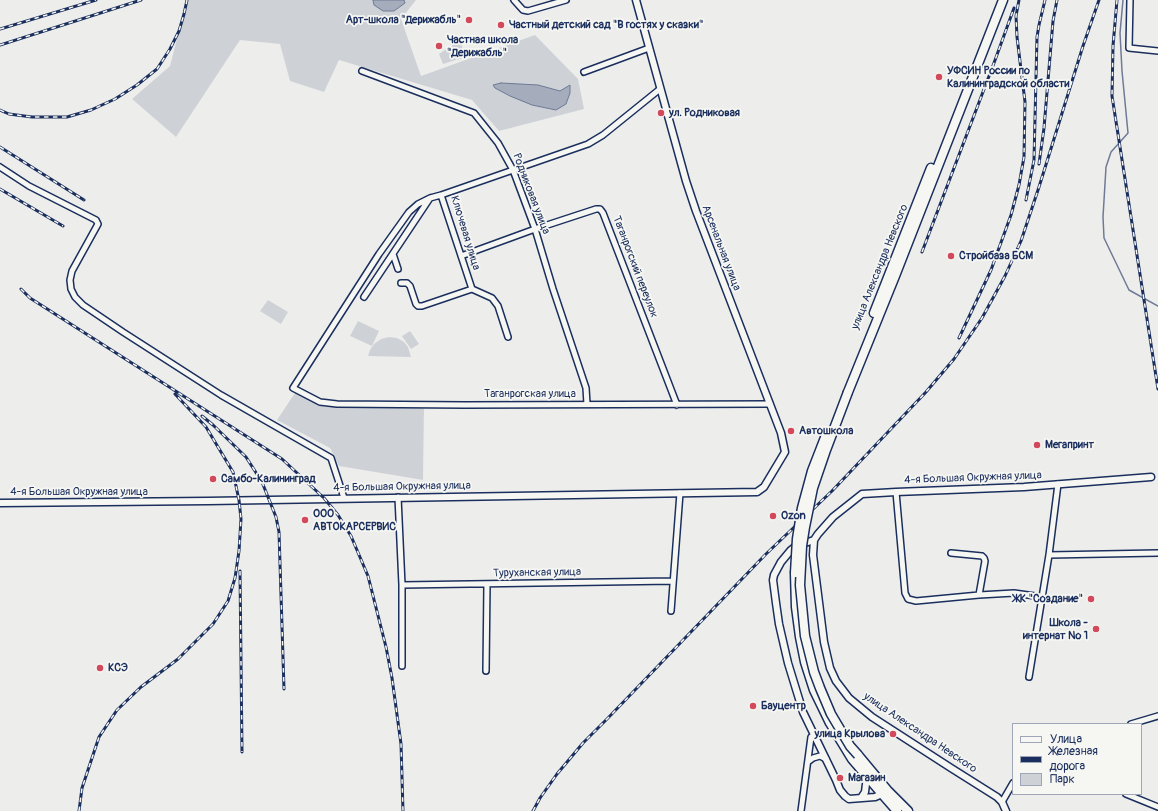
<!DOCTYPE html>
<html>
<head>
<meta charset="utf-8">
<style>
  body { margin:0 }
  #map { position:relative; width:1158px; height:811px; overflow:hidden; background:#edeeec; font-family:Pangolin,sans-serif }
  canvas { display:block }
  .legend { position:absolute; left:1012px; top:723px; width:130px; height:72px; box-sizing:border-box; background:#f6f6f2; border:1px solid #9ea6b7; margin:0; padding:5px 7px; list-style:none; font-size:12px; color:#1b2f5e }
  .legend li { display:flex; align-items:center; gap:8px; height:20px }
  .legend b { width:20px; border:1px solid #9ea6b7 }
</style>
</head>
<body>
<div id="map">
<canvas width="1158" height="811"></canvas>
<ul class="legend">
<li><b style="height:5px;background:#f6f6f2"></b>Улица</li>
<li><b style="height:5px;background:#1b2f5e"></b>Железная дорога</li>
<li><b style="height:11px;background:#ced2d7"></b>Парк</li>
</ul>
</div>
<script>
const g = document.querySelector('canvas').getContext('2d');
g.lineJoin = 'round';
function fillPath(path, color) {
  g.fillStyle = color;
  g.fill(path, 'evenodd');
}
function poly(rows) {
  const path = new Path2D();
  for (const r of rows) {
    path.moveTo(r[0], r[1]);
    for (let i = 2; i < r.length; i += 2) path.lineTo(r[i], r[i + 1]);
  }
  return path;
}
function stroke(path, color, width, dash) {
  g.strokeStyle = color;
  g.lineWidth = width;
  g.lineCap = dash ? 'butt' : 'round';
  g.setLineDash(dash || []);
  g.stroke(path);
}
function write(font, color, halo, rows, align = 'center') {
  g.font = font + ' Pangolin,sans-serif';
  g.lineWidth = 3.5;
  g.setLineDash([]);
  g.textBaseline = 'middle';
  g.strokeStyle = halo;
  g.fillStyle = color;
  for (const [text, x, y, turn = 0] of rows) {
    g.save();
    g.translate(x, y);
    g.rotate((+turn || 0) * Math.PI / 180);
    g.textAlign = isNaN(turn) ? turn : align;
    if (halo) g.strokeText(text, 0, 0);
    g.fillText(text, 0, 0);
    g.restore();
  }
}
const green = poly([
  [187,0,416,0,401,19,421,76,535,35,578,79,584,109,499,131,472,100,339,60,324,92,290,81,280,44,240,40,176,137,132,99,170,66],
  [460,40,465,57,457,60,452,45],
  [451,46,456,60,443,64,439,54],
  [268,300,288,312,281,324,260,311],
  [358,321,379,331,372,346,350,336],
  [410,331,419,344,411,349,402,336],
  [389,337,397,338,404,342,408,347,411,357,368,356,370,350,374,344,381,339],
  [295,393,309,400,325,407,424,406,423,480,339,466,330,448,277,420]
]);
const water = poly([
  [373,0,404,0,405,3,394,11,383,11,374,5,373,0],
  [501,83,538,85,560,91,570,85,570,93,566,104,556,110,532,105,510,96,495,88,493,85,501,83]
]);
const stream = poly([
  [1123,0,1120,33,1122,71,1128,133,1111,152,1106,167,1103,217,1104,238,1129,290,1158,306]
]);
const minor = poly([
  [514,0,523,10,528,11,566,0],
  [1130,0,1129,48,1158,51],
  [362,71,474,113,498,143,513,170,535,229,553,289,586,388,587,404],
  [584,72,649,48],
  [0,167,29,186,96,220,98,224,72,271,70,280,71,289,75,297,83,305,123,332,221,395,331,458,344,498],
  [430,198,418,204,409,212,379,254,293,388,320,402,337,404,465,405,770,404],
  [393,254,398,269],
  [461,256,535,229,596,209,600,209,603,213,677,405],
  [401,283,407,283,410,286,416,304,418,306,422,306,472,289,441,195,588,144,603,135,660,89],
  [472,289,492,298,498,306,508,337],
  [364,297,430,198,441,195],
  [896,492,905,593,908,599,916,601,979,595,1014,593,1042,597],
  [398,497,402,585,673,581],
  [951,553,982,556,984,558,985,561,979,595],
  [1049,555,1158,553],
  [402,585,402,666],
  [671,611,680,493],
  [486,671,487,584],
  [1029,677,1049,555,1058,484],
  [1131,724,1158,716],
  [809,761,813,758,820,756,826,759],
  [1126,794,1158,807],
  [1002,802,1013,783],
  [801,811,811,737,814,735]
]);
const tertiary = poly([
  [0,503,208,501,757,492,764,487,785,452,781,433,696,211,686,181,636,0],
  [814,540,796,546,791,550,781,562,774,575,773,580,776,603,779,624,788,663,803,712,836,780,840,790,845,796,849,799,875,797,882,794],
  [861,798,865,792,867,776],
  [1006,811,1002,802,997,797,951,768,872,717,849,698,836,681,830,668,824,642,813,555,814,540,818,534,833,517,862,494,896,492,1024,487,1151,477]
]);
const primary = poly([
  [874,313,931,168],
  [848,392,895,276,1003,0],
  [795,573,796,607,800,637,805,662,814,690,830,723,852,759,882,794,897,811],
  [858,755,888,791,908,811]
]);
const rail = poly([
  [1117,0,1113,46,1112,96,1158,389],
  [0,29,96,0],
  [0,45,141,0],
  [0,110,9,114,32,117,67,117,91,110,115,99,137,85,157,69,170,49,179,31,184,14,187,0],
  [0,147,84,200],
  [1039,164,1044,128,1053,21,1057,0],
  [0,189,63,226],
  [1026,200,1034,160,1037,37,1039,25,1045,0],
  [922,252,994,63,1014,8],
  [21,289,30,298,282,459,324,498,338,515,351,536,368,576,386,647,392,678,401,744,403,811],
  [959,338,991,270,1011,215,1019,185,1024,157,1025,102,1017,37,1016,16,1019,0],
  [202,416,213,425,246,457,262,482,276,517,279,532,284,689],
  [240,571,242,752],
  [79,811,82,788,99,737,117,710,141,687,178,659,213,624,228,601,235,578,239,551,241,519,239,500,233,472,206,427,175,394],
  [533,811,540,798,557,774,583,743,608,718,766,554,832,491,926,392,954,359,982,318,1005,276,1021,241,1039,187,1083,46,1099,0]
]);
const primaryBridge = poly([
  [848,392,826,450,813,488,805,527,802,546,800,585,805,636,814,672,820,688,831,714,850,746,858,755],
  [795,573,797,539,802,508,812,471,826,435]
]);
const markers = [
  [469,20,4,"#d1495b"],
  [501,25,4,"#d1495b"],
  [439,46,4,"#d1495b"],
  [939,77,4,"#d1495b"],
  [661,113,4,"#d1495b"],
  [951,256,4,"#d1495b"],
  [791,431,4,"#d1495b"],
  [1037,445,4,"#d1495b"],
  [213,479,4,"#d1495b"],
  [773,516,4,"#d1495b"],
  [305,520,4,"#d1495b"],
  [1091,599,4,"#d1495b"],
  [1096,629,4,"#d1495b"],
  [100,668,4,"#d1495b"],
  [753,706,4,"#d1495b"],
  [893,734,4,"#d1495b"],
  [840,778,4,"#d1495b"]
];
const poiNames = [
  ["Арт-школа \"Дерижабль\"",461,20,"right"],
  ["Частный детский сад \"В гостях у сказки\"",509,25],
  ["Частная школа",447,40],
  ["\"Дерижабль\"",447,53],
  ["УФСИН России по",947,71],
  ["Калининградской области",947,84],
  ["ул. Родниковая",669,113],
  ["Стройбаза БСМ",959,256],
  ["Автошкола",799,431],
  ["Мегапринт",1045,445],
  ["Самбо-Калининград",221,479],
  ["ООО",313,514],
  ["АВТОКАРСЕРВИС",313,527],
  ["Ozon",781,516],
  ["ЖК \"Создание\"",1083,599,"right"],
  ["Школа -",1088,623,"right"],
  ["интернат № 1",1088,636,"right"],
  ["КСЭ",108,668],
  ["Бауцентр",761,706],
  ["улица Крылова",885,734,"right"],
  ["Магазин",848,778]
];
const streetNames = [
  ["Родниковая улица",531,194,69],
  ["Ключевая улица",465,233,73],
  ["Арсенальная улица",721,248,69],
  ["Таганрогский переулок",635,267,69],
  ["улица Александра Невского",880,267,-68],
  ["Таганрогская улица",530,394],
  ["4-я Большая Окружная улица",973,478,-2],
  ["4-я Большая Окружная улица",402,487,-1],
  ["4-я Большая Окружная улица",79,492],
  ["Туруханская улица",537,573,-1],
  ["улица Александра Невского",920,733,34]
];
fillPath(green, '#ced2d7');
fillPath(water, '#a5acbc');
stroke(water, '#6e7a96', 1);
stroke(stream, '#6e7a96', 1.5);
stroke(minor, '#1b2f5e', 8);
stroke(tertiary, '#1b2f5e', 9);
stroke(primary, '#1b2f5e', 11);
stroke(minor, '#f6f6f2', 5);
stroke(tertiary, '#f6f6f2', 6);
stroke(primary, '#f6f6f2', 8);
stroke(rail, '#1b2f5e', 3);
stroke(rail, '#f6f6f2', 1.5, [4.5]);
stroke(primaryBridge, '#1b2f5e', 11, []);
stroke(primaryBridge, '#f6f6f2', 8);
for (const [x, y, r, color] of markers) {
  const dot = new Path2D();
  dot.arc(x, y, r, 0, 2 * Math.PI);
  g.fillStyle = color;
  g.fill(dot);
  stroke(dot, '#f6f6f2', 1.5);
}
write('bold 11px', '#1b2f5e', '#f6f6f2', poiNames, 'left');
write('11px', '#1b2f5e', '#f6f6f2', streetNames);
</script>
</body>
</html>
